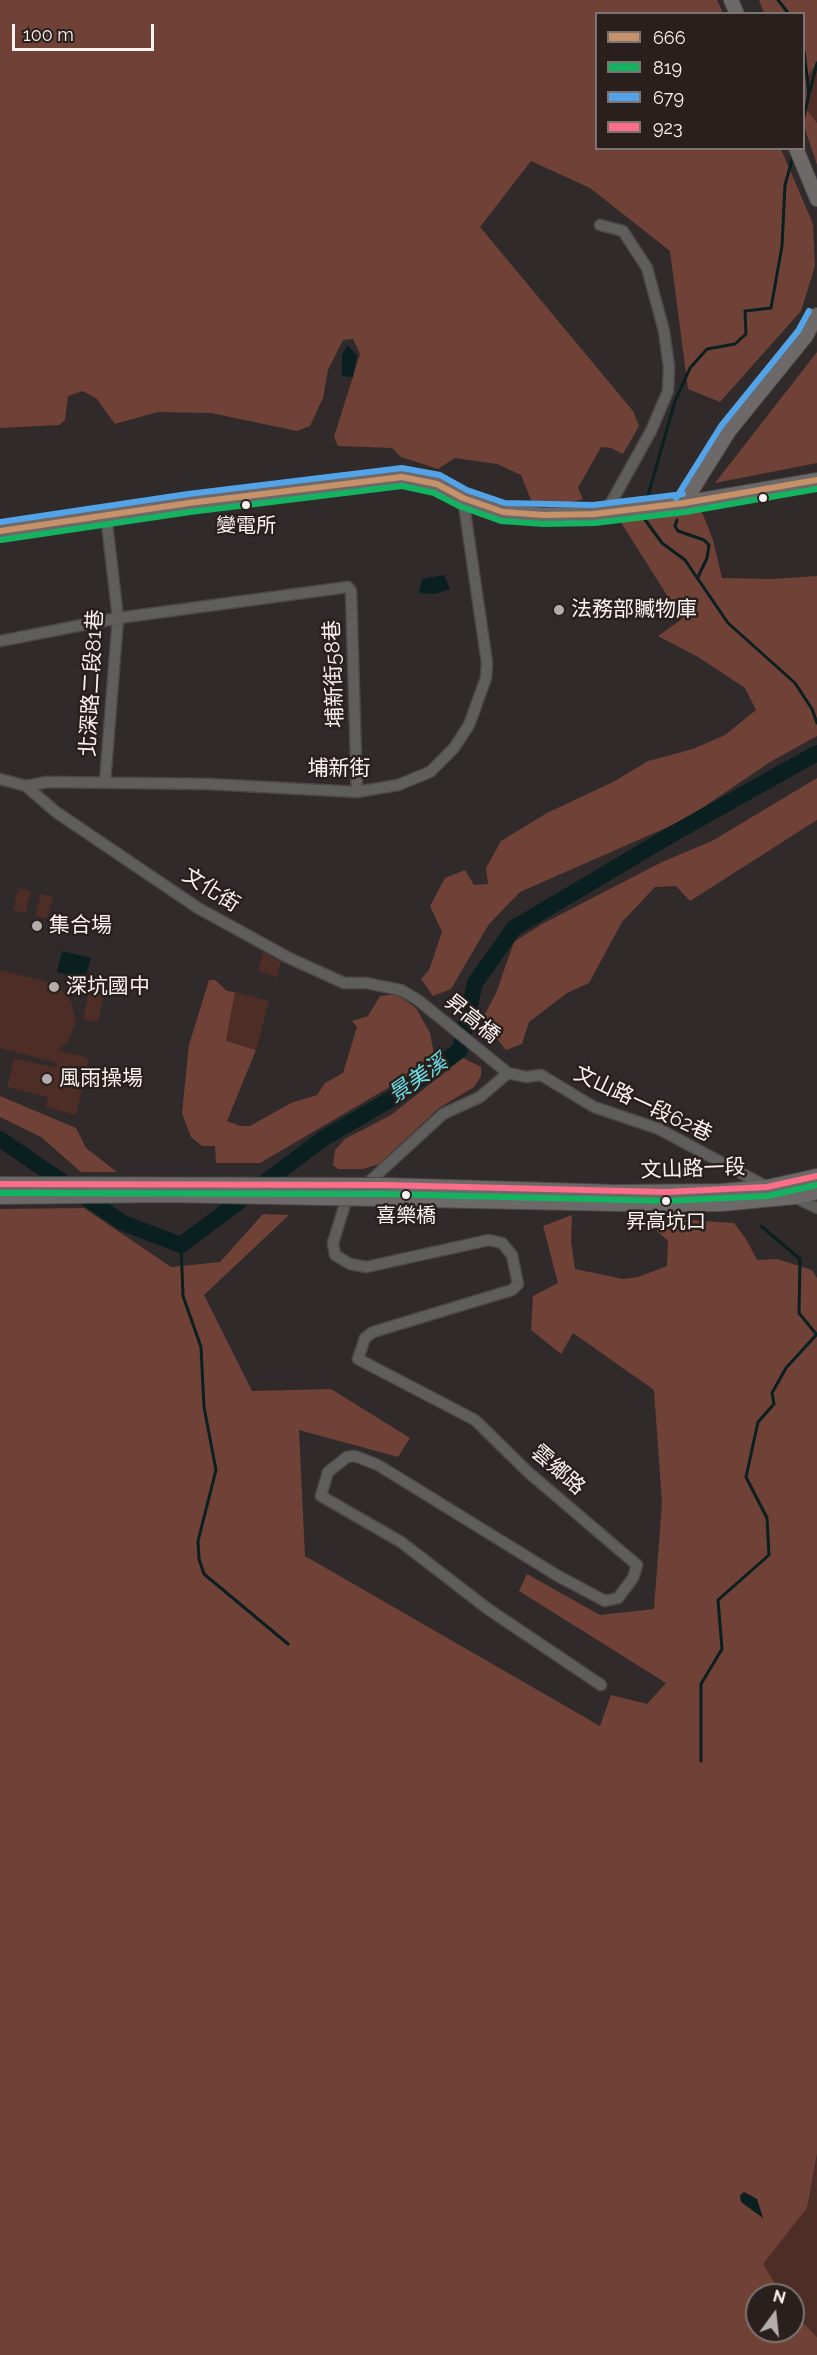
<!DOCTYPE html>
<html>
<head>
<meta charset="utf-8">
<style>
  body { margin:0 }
  #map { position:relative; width:817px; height:2355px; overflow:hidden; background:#302b2a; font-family:Raleway,sans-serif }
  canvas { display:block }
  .legend { position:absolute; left:595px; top:12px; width:210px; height:138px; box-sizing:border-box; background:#29201e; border:2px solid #7d7472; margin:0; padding:8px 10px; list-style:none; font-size:18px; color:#faf3f1 }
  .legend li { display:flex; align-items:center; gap:12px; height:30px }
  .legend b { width:30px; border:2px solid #7d7472 }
  .north { position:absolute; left:745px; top:2283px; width:60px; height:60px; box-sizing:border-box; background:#29201e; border:2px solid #7d7472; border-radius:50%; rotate:15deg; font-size:16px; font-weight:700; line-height:24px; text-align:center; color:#faf3f1 }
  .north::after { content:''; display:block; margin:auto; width:21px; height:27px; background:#b3adab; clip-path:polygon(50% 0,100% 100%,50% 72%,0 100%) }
  .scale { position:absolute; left:12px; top:24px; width:142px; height:27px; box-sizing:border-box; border:3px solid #faf3f1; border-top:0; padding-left:8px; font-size:18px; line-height:21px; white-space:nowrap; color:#faf3f1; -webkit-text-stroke:4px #29201e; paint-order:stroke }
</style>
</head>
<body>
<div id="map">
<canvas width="817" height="2355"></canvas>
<ul class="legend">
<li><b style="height:8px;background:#c7916a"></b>666</li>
<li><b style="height:8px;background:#13b361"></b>819</li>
<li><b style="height:8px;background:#53a3e8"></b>679</li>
<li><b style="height:8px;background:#fb6d88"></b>923</li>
</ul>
<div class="north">N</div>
<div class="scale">100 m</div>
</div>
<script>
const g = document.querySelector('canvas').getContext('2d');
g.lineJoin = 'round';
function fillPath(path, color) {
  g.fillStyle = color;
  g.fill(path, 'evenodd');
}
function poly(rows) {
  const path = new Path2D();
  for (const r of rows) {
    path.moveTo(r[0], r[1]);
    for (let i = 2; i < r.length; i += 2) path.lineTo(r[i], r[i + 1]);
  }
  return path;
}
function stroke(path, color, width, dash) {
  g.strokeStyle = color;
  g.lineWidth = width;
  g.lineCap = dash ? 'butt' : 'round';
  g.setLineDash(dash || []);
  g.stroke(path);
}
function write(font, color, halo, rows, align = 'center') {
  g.font = font + ' Raleway,"Noto Sans TC",sans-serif';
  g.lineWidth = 5;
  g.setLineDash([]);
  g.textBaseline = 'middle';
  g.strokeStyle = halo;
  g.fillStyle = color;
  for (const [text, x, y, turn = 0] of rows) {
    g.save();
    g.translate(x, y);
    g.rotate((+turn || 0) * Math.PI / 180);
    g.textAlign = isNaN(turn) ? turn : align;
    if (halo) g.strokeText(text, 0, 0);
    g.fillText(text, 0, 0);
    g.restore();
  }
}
const green = poly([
  [817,62,817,123,806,109,807,78],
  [18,888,31,891,25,913,13,910],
  [41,894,53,897,47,919,35,916],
  [263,952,281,962,277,977,258,971],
  [0,970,51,983,59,987,71,1001,76,1022,68,1042,58,1050,89,1058,76,1115,46,1107,48,1097,7,1087,14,1058,56,1068,57,1063,0,1048],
  [89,992,104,995,98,1022,83,1019],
  [235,992,269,1001,256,1050,226,1041],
  [817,2154,817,2337,793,2313,793,2295,782,2295,762,2264,807,2208]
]);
const forest = poly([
  [0,0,717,0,723,13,596,14,596,148,781,149,813,224,815,266,801,311,720,402,688,389,670,251,590,188,531,161,480,227,633,411,639,426,623,454,611,448,601,447,578,488,583,499,563,505,533,505,521,475,497,464,455,458,438,469,401,457,392,448,338,446,334,437,360,354,353,339,343,340,328,370,323,398,310,426,297,431,211,413,158,412,115,424,97,399,83,391,68,396,65,420,59,425,0,428],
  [759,0,817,0,817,62,807,78,806,109,817,123,817,165,804,126,804,14,764,13],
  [817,352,817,463,715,483],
  [700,507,713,540,722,578,772,579,817,576,817,736,770,762,686,819,520,892,489,924,451,989,433,996,421,979,429,970,442,932,430,906,445,878,465,870,474,885,488,884,486,868,501,841,547,813,615,781,648,761,693,749,725,735,756,710,745,688,698,657,658,636,682,619,620,521],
  [817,778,817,820,690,901,676,886,655,887,622,922,589,983,567,993,529,1022,522,1044,506,1050,488,1028,484,1016,496,993,514,942,542,924,662,862,712,841],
  [209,980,215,980,227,991,235,992,226,1041,256,1050,227,1121,240,1126,250,1126,291,1103,317,1095,325,1083,343,1073,357,1027,352,1021,368,1016,380,996,396,994,416,1008,430,1033,434,1054,410,1075,260,1163,216,1163,215,1146,202,1146,191,1137,182,1113,189,1045],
  [463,1058,481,1067,481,1076,474,1087,439,1108,379,1164,363,1169,338,1169,333,1165,335,1150,345,1139,391,1115],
  [0,1096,76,1128,86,1148,117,1172,81,1172,41,1137,0,1117],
  [84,1208,171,1267,220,1262,263,1214,289,1215,204,1295,252,1391,331,1389,410,1438,398,1457,299,1430,305,1556,600,1726,611,1695,647,1704,666,1683,519,1591,527,1574,600,1615,654,1609,662,1503,654,1390,573,1333,561,1354,531,1330,533,1296,558,1283,543,1226,572,1215,571,1241,575,1269,623,1279,638,1277,667,1266,668,1241,657,1231,658,1218,734,1223,746,1239,757,1260,777,1259,812,1270,817,1278,817,2154,807,2208,763,2264,782,2295,757,2295,757,2331,793,2331,793,2313,817,2337,817,2355,0,2355,0,1209]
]);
const water = poly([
  [347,345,357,355,353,377,342,376,342,355],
  [444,575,450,589,435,594,419,593,422,579],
  [62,951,91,958,85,979,57,972],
  [744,2192,757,2199,763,2218,741,2202,740,2195]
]);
const stream = poly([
  [778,0,789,14],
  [804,51,809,94,804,117],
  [810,91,817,63],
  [647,499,675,401,690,368,707,349,735,344,746,334,745,311,771,308,782,246,785,185,794,153],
  [643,517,662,543,685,560,728,623,795,683,812,709,817,723],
  [677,520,675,526,678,531,704,540,709,545,707,558,698,577],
  [761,1226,800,1259,799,1313,817,1335],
  [181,1245,183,1296,201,1347,204,1407,216,1470,198,1541,199,1559,204,1574,288,1644],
  [701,1761,701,1684,722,1649,718,1600,769,1555,767,1518,746,1477,758,1422,774,1404,772,1393,786,1368,817,1334]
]);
const river = poly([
  [0,1139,123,1223,181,1245,324,1138,393,1098,460,1050,475,983,514,928,676,832,817,753]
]);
const minor = poly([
  [600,225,623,231,647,268,664,331,669,367,668,391,651,431,606,512],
  [0,641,118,618,348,587,351,591,357,792],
  [0,779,26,786,56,812,198,908,289,958,344,983,366,983,401,990,418,1000,508,1073,526,1077,541,1075,594,1107,659,1129,769,1188],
  [105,782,118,618,106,515],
  [26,786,47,782,208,784,357,792,398,785,430,772,454,748,469,725,486,678,487,663,463,498],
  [508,1073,480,1097,443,1114,345,1204,333,1243,335,1255,350,1264,366,1267,489,1240,502,1243,512,1255,518,1284,512,1290,373,1332,365,1338,358,1359,475,1420,528,1472,637,1565,633,1578,618,1598,605,1601,558,1576,378,1465,355,1456,347,1457,328,1472,321,1496,401,1542,488,1609,601,1685],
  [792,1196,817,1208]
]);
const secondary = poly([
  [731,0,737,14],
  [796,148,817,199],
  [684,503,729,431,806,336,817,315],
  [0,531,189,503,402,477,437,484,463,498,503,512,544,515,594,514,684,503,817,480],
  [385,1185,616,1192,721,1191,767,1187,817,1176],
  [377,1199,666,1205,722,1204,795,1197,817,1192]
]);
const secondaryBridge = poly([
  [0,1184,385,1185],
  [0,1197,166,1195,377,1199]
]);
const bus1 = poly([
  [0,531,189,503,402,477,437,484,463,498,503,512,544,515,594,514,684,503,817,480]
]);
const bus2 = poly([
  [1,540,190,512,402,486,434,493,459,506,501,521,544,524,595,523,685,512,817,489],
  [0,1193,385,1194,666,1201,768,1196,817,1185]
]);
const bus3 = poly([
  [676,498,721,426,798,331,809,311],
  [0,522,188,494,402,468,440,475,467,490,505,503,593,505,683,494]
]);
const bus4 = poly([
  [0,1184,385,1185,666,1192,767,1187,817,1176]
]);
const markers = [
  [763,498,5,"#faf3f1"],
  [246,505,5,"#faf3f1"],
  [559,610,6,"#b3adab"],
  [37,926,6,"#b3adab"],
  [54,987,6,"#b3adab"],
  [47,1079,6,"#b3adab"],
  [406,1195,5,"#faf3f1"],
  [666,1201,5,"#faf3f1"]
];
const busNames = [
  ["變電所",246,526],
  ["喜樂橋",406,1216],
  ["昇高坑口",666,1222]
];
const poiNames = [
  ["法務部贓物庫",571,610],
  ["集合場",49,926],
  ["深坑國中",66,987],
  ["風雨操場",59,1079]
];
const streetNames = [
  ["埔新街58巷",334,674,-92],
  ["北深路二段81巷",92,683,-87],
  ["埔新街",339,769],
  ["文化街",211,890,32],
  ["昇高橋",472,1019,39],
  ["文山路一段62巷",643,1104,25],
  ["文山路一段",693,1169,-2],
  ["雲鄉路",558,1470,41]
];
const waterNames = [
  ["景美溪",418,1079,-35]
];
fillPath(green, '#4d2d25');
fillPath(forest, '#704136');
fillPath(water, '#091f20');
stroke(stream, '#091f20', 3);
stroke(river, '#091f20', 16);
stroke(minor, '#4b4847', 13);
stroke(secondary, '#4b4847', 16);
stroke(minor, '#605e5d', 10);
stroke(secondary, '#6c6968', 14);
stroke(secondaryBridge, '#4b4847', 16, []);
stroke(secondaryBridge, '#6c6968', 14);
stroke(bus1, '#c7916a', 6);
stroke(bus2, '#13b361', 6);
stroke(bus3, '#53a3e8', 6);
stroke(bus4, '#fb6d88', 6);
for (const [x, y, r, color] of markers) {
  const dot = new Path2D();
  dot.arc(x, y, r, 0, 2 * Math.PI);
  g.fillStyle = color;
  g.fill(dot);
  stroke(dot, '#29201e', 2);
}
write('20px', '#faf3f1', '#29201e', busNames);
write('21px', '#faf3f1', '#29201e', poiNames, 'left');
write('21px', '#faf3f1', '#29201e', streetNames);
write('italic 22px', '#69dfe5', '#29201e', waterNames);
</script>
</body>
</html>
